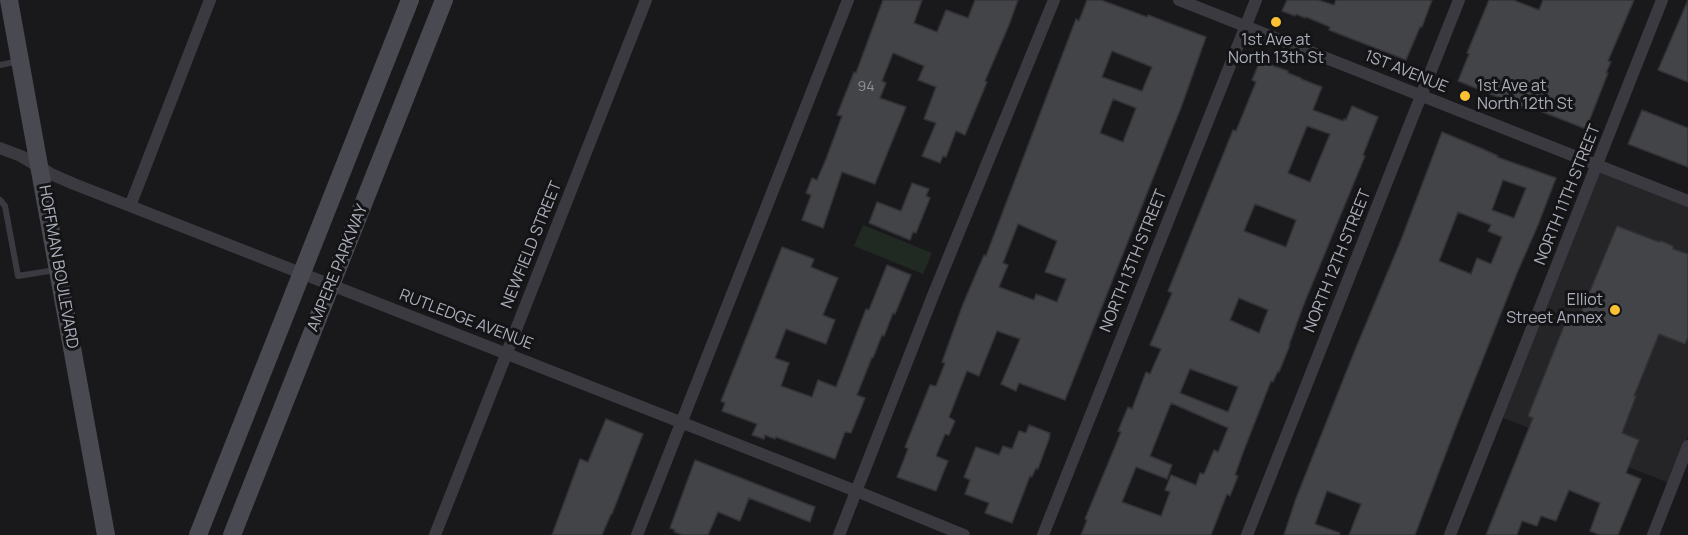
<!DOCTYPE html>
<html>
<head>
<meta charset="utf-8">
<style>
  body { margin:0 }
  canvas { display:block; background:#19191b }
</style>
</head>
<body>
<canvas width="1688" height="535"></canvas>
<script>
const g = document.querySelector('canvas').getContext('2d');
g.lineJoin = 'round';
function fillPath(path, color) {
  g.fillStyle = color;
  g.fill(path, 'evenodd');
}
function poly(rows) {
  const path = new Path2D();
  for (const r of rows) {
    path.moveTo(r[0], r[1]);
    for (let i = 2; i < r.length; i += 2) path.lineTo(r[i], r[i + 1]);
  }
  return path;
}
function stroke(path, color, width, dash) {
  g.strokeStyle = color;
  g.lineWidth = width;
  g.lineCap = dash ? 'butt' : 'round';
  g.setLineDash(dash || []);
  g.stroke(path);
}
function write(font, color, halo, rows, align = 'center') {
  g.font = font + ' Manrope,sans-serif';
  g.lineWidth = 6;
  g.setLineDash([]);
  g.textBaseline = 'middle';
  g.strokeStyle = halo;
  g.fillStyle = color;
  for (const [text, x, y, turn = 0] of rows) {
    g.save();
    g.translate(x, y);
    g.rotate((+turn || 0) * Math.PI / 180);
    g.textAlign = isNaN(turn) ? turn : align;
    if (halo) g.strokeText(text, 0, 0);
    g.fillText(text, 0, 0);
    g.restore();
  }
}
const built = poly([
  [1599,166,1688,203,1688,436,1669,483,1501,417]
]);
const green = poly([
  [863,225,932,253,923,274,854,246]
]);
const building = poly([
  [883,0,922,0,914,23,937,32,946,10,968,18,975,0,1018,0,1009,25,985,81,987,82,965,135,956,131,946,157,943,156,940,163,922,156,936,123,924,119,936,87,918,80,924,66,893,53,882,81,886,83,880,98,906,107,889,149,875,184,842,172,823,228,802,220,811,195,806,193,812,178,817,180,826,159,842,116,837,115,854,72,856,73,883,0],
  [1087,0,1101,0,1147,17,1148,15,1206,37,1182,105,1065,400,1019,383,1016,391,1001,384,1020,339,997,331,979,376,967,371,949,417,955,421,949,435,945,434,936,456,948,461,936,491,897,477,908,449,905,447,930,385,936,386,945,363,942,362,963,304,984,255,986,256,1076,19,1079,21,1087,0],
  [1112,51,1152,67,1142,91,1102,77,1112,51],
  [1113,99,1136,108,1123,142,1100,133,1113,99],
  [1018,224,1057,241,1045,272,1066,279,1057,302,1036,294,1034,300,999,287,1008,265,1003,263,1018,224],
  [1287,0,1318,0,1334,5,1336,0,1432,0,1422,27,1420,27,1406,60,1329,30,1330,27,1306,17,1305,18,1296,14,1295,16,1282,11,1287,0],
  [1489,0,1513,0,1539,10,1543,0,1634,0,1608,61,1611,62,1606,73,1608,73,1586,129,1530,107,1529,110,1518,105,1458,81,1469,54,1467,53,1489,0],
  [1688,0,1688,82,1658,70,1688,0],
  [1260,61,1288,71,1288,73,1301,78,1301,79,1322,87,1313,110,1343,121,1344,119,1346,120,1352,106,1378,117,1363,155,1365,156,1304,304,1289,345,1290,345,1279,372,1278,371,1273,382,1271,381,1244,450,1235,475,1238,476,1230,496,1227,494,1211,535,1081,535,1087,520,1085,519,1121,432,1118,431,1128,407,1132,409,1146,372,1150,374,1161,349,1150,345,1172,293,1168,291,1233,130,1236,131,1256,82,1252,80,1260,61],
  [1307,126,1330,134,1310,182,1288,173,1307,126],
  [1255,204,1296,220,1286,247,1244,231,1255,204],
  [1239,298,1268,310,1259,333,1230,320,1239,298],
  [1190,369,1238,387,1228,412,1180,393,1190,369],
  [1171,403,1228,428,1218,452,1214,450,1204,474,1200,473,1196,485,1171,475,1165,490,1170,492,1161,516,1122,502,1136,467,1167,479,1172,465,1150,456,1171,403],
  [1642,110,1688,128,1688,167,1628,144,1642,110],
  [1442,132,1483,149,1498,156,1497,157,1556,178,1538,225,1517,273,1454,432,1415,535,1349,535,1361,504,1327,491,1315,524,1340,533,1339,535,1284,535,1295,501,1353,355,1401,240,1442,132],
  [1503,180,1526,188,1514,218,1492,210,1503,180],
  [1458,212,1491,225,1488,231,1502,237,1491,264,1477,258,1471,274,1439,261,1458,212],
  [912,183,929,189,926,196,930,198,916,233,913,232,910,240,869,223,877,202,901,211,912,183],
  [1617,226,1659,242,1661,241,1673,246,1673,249,1688,254,1688,337,1685,344,1659,334,1634,396,1636,396,1622,433,1639,440,1626,473,1641,479,1618,535,1600,535,1590,531,1600,503,1569,490,1556,521,1541,516,1537,526,1522,521,1517,535,1486,535,1533,418,1528,416,1568,316,1578,320,1617,226],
  [782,247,814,259,811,267,838,278,823,315,835,320,826,344,786,329,775,358,789,363,781,386,812,397,818,380,836,387,866,309,869,310,887,265,911,275,895,314,893,313,884,336,882,335,873,358,872,357,857,395,865,398,860,411,851,433,845,432,835,459,776,437,775,439,765,435,764,439,752,435,757,424,722,411,725,403,721,401,782,247],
  [606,419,643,434,612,514,611,514,602,535,552,535,580,459,588,462,606,419],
  [1029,425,1050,433,1049,436,1050,436,1038,469,1036,468,1032,477,1030,476,1012,523,985,513,989,503,965,494,970,480,964,477,976,447,999,455,1003,446,1012,449,1019,431,1026,433,1029,425],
  [695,460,815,507,810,522,749,498,740,521,718,512,708,535,683,535,674,532,675,530,670,528,695,460]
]);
const lane = poly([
  [0,65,19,61],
  [0,200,5,206,18,276,55,270]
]);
const street = poly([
  [1179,0,1688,201],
  [0,148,21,156,51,174,74,184,856,491,964,535],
  [130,206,210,0],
  [435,535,646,0],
  [637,535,848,0],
  [839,535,934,293,1054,0],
  [1043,535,1256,0],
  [1247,535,1459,0],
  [1450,535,1662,0],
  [1653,535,1688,446]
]);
const secondary = poly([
  [9,0,106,535],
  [198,535,410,0],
  [232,535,444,0]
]);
const markers = [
  [1276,22,6,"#fbc132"],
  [1465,96,6,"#fbc132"],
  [1615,310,6,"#fbc132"]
];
const numberNames = [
  ["94",866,87]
];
const poiNames = [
  ["1st Ave at",1276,41],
  ["North 13th St",1276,59],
  ["1st Ave at",1477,87,"left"],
  ["North 12th St",1477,105,"left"],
  ["Elliot",1603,301,"right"],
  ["Street Annex",1603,319,"right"]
];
const streetNames = [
  ["1ST AVENUE",1406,72,22],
  ["NORTH 11TH STREET",1568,195,-68],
  ["NEWFIELD STREET",532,245,-68],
  ["NORTH 13TH STREET",1134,261,-68],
  ["NORTH 12TH STREET",1338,261,-68],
  ["HOFFMAN BOULEVARD",58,267,80],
  ["AMPERE PARKWAY",338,268,-68],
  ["RUTLEDGE AVENUE",466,320,21]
];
fillPath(built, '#252528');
fillPath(green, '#202a22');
fillPath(building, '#434448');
stroke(building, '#333337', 1.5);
stroke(lane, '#3a3a40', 6);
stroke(street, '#3a3a40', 12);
stroke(secondary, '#484951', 18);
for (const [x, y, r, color] of markers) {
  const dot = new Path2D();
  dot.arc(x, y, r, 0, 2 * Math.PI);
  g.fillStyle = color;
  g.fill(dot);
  stroke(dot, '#141416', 2);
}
write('14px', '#91949e', null, numberNames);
write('16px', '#abafbb', '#141416', poiNames);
write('16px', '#abafbb', '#141416', streetNames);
</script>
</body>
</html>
